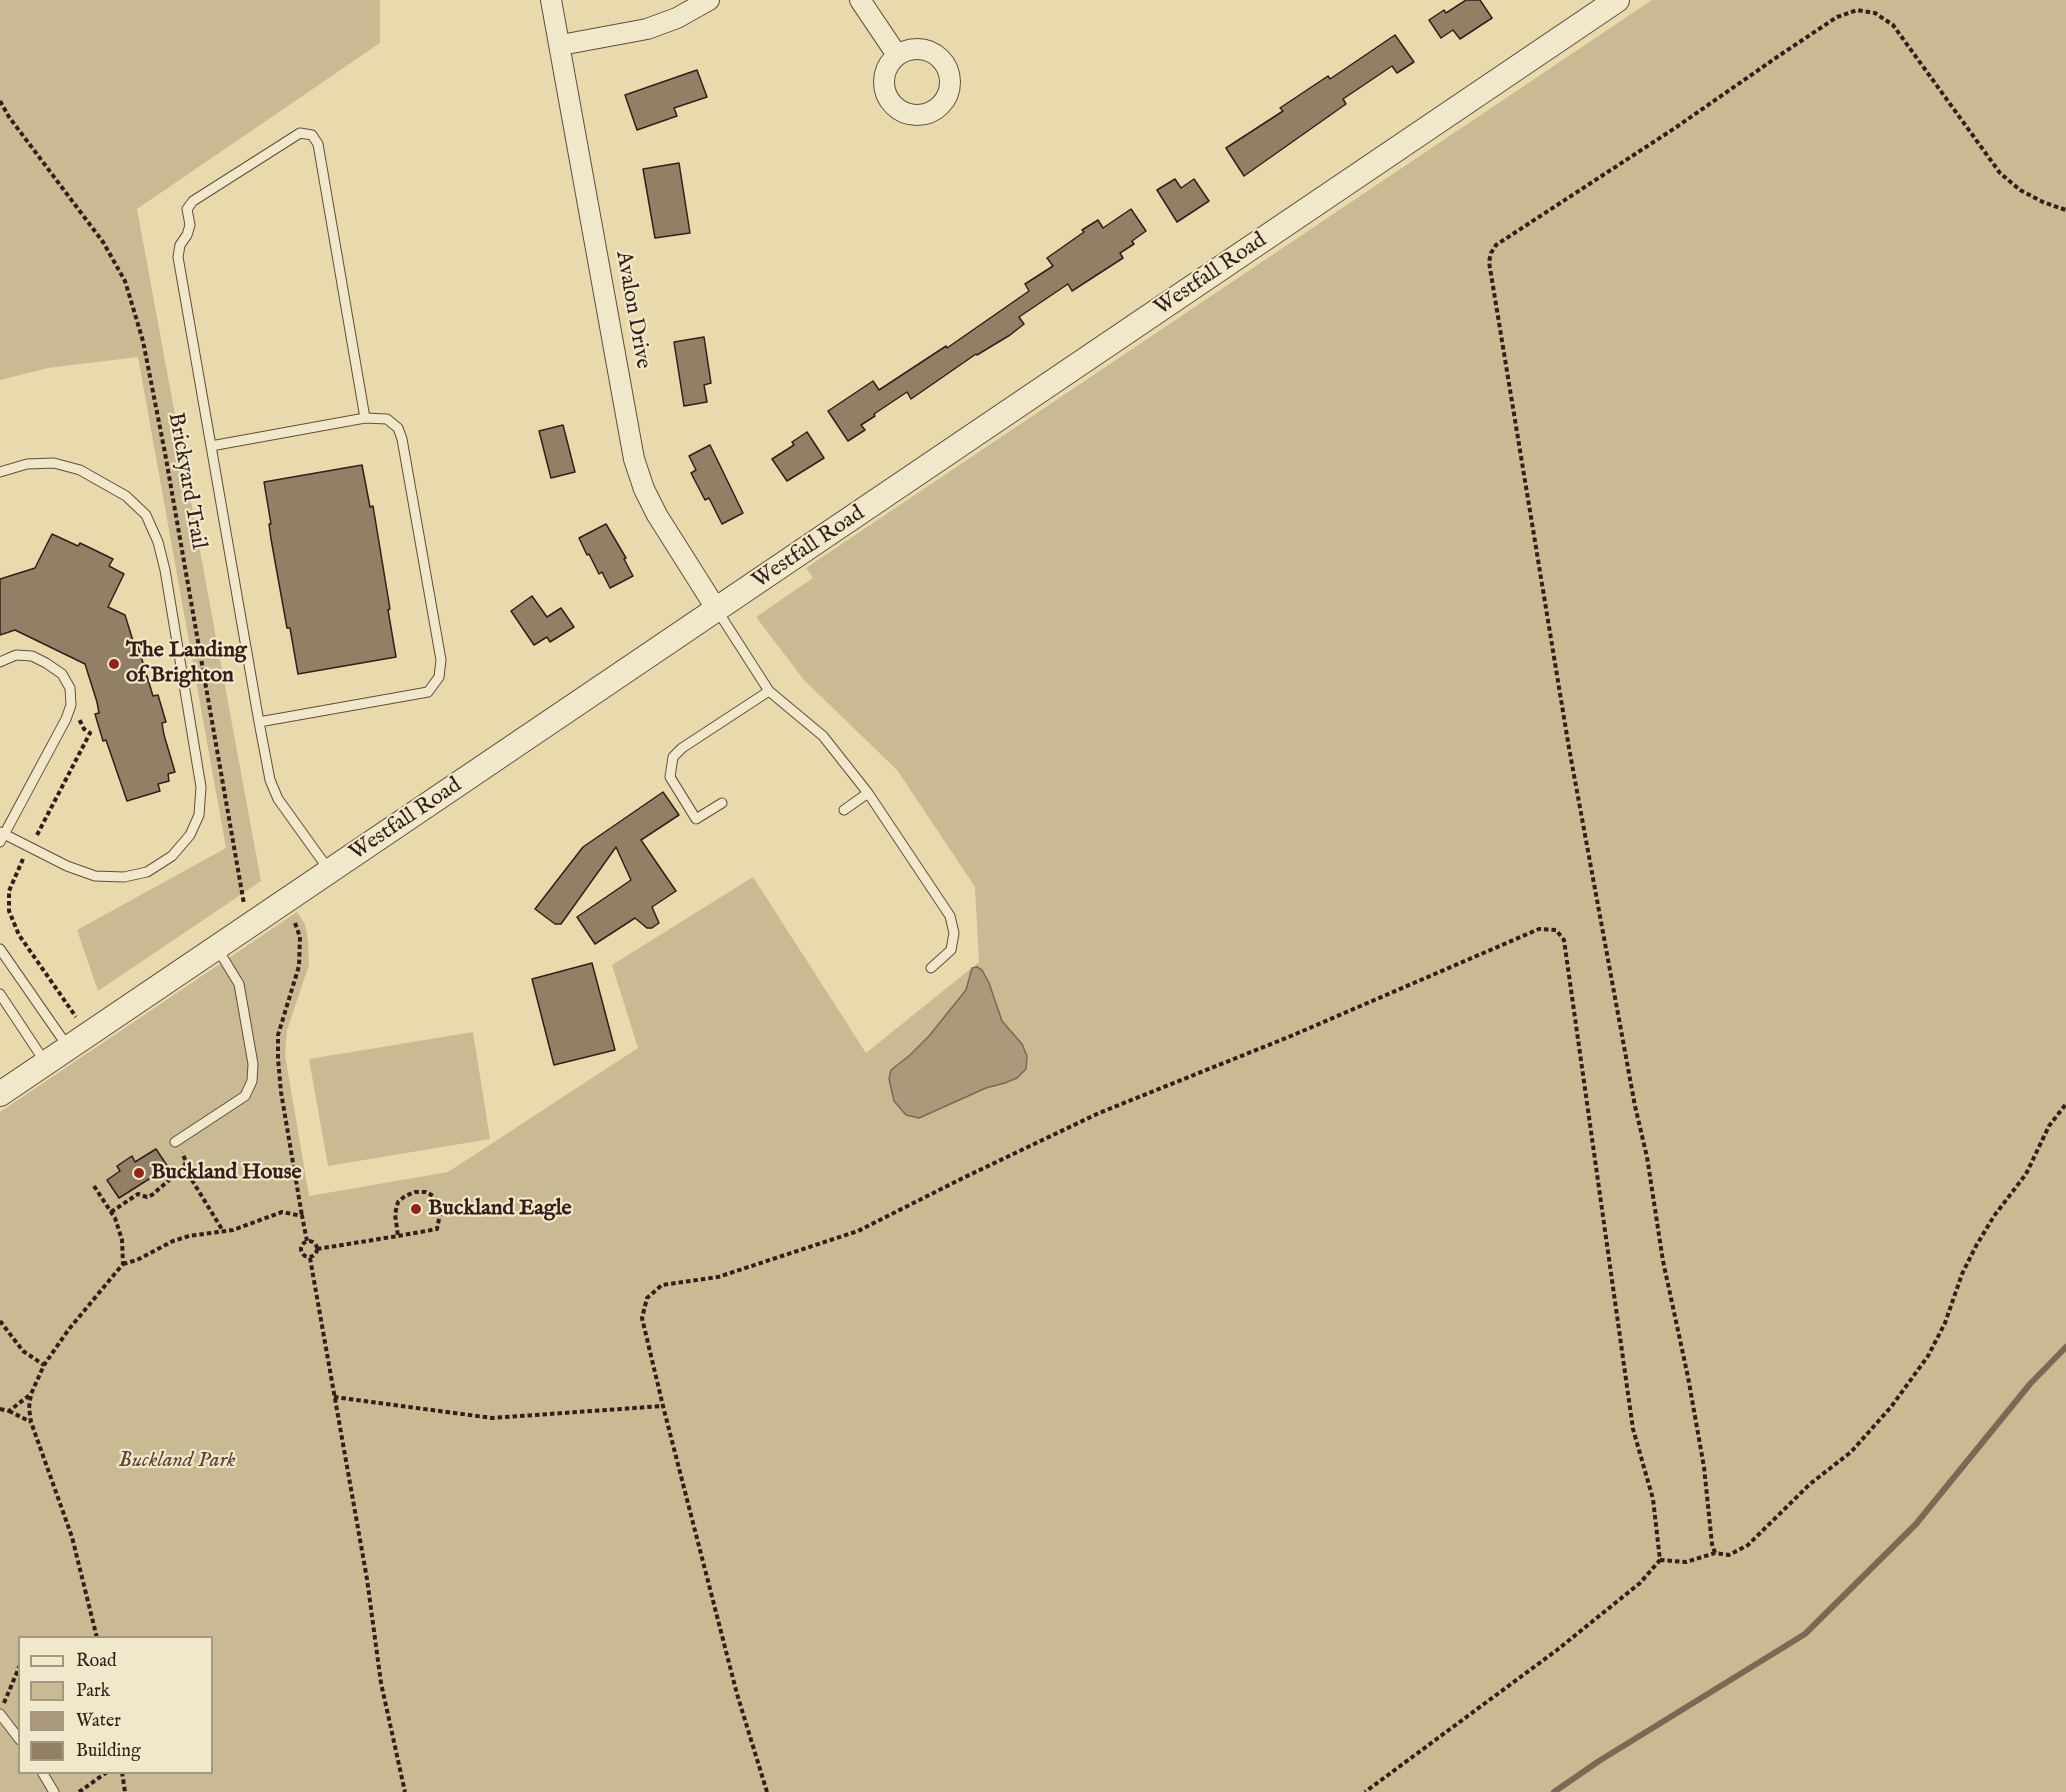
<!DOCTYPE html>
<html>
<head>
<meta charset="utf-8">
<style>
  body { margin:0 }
  #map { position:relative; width:2066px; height:1792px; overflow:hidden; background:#e9daae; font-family:"IM FELL English",serif }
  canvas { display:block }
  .legend { position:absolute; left:18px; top:1636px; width:195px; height:138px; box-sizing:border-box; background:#f1e7ca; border:2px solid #a49783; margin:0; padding:8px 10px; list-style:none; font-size:18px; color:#311f18 }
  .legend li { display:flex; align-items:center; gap:12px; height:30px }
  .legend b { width:30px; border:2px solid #a49783 }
</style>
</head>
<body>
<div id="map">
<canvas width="2066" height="1792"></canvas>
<ul class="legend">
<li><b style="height:8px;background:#f1e7ca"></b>Road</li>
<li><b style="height:16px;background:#caba94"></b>Park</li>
<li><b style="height:16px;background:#aa9a7b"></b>Water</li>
<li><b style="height:16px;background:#918066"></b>Building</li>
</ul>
</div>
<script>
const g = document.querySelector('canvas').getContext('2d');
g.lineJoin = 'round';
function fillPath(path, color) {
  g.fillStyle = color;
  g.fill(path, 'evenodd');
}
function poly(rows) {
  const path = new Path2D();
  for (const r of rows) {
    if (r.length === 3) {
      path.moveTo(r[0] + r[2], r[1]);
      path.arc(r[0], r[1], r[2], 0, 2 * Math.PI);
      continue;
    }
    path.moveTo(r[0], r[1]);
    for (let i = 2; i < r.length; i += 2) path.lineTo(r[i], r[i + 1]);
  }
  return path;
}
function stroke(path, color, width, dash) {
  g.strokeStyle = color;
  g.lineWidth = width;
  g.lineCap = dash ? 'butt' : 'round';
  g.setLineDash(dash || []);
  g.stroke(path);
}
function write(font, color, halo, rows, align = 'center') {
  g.font = font + ' "IM FELL English",serif';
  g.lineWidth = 4.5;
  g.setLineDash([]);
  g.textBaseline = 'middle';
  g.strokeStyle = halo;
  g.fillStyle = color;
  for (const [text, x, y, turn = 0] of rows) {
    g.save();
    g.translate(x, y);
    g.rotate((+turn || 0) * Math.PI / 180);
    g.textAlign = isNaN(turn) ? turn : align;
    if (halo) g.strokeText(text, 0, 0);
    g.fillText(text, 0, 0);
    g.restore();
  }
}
const green = poly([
  [0,0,380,0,380,43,137,209,261,881,98,991,77,930,226,848,138,357,48,368,0,380],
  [1652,0,2066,0,2066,1792,0,1792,0,1112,297,912,305,924,308,940,309,965,287,1030,285,1055,309,1196,448,1172,638,1048,612,965,753,877,866,1053,979,962,975,887,897,770,804,680,756,617,813,578,806,568],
  [20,1638,212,1638,212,1772,20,1772],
  [473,1032,490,1139,328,1166,309,1059]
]);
const water = poly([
  [977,967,982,970,989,983,1002,1021,1022,1044,1027,1056,1026,1069,1017,1078,1005,1083,986,1088,919,1118,906,1115,894,1101,889,1079,891,1070,910,1055,929,1036,966,990,972,968,977,967]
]);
const stream = poly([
  [1554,1792,1599,1761,1805,1634,1916,1524,2030,1384,2066,1347]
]);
const building = poly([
  [1466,0,1480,0,1492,18,1460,39,1453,30,1441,38,1429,20,1444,10,1446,13,1466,0],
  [1395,35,1414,62,1397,73,1392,66,1343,99,1346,104,1244,176,1226,148,1283,111,1280,108,1328,76,1330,79,1395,35],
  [697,70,707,97,674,108,677,116,637,130,625,95,697,70],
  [679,163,690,233,655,238,643,169,679,163],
  [1175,179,1181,188,1194,179,1209,201,1177,222,1157,190,1175,179],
  [1131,209,1146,231,1132,241,1134,244,1120,253,1123,258,1072,291,1068,284,1019,317,1024,324,1010,335,977,355,976,354,911,399,907,392,874,414,875,416,861,425,865,430,848,441,828,411,873,381,879,390,946,346,947,348,1029,291,1025,284,1053,266,1047,258,1084,232,1082,230,1098,220,1103,228,1131,209],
  [704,337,711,383,704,385,707,402,684,406,674,342,704,337],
  [563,425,575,472,551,478,539,431,563,425],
  [807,432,824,458,787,481,772,459,794,445,792,442,807,432],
  [710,445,743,513,722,524,709,498,705,500,691,473,696,470,689,456,710,445],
  [362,465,370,507,373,506,390,609,388,610,396,657,298,674,290,628,287,628,271,539,269,524,271,524,264,482,362,465],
  [606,524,626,558,624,559,633,576,610,588,602,572,599,574,589,554,587,555,579,538,606,524],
  [52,534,78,546,80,543,113,559,109,566,124,574,108,607,125,615,134,644,137,643,153,696,158,695,166,722,162,723,164,735,175,772,168,774,169,781,158,784,160,791,127,801,106,740,103,741,95,714,99,713,97,702,85,664,15,630,0,635,0,579,35,568,52,534],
  [532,596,547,617,561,608,574,627,550,642,547,637,534,645,511,611,532,596],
  [663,792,679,815,641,840,676,891,652,907,659,923,652,928,647,928,635,918,595,944,577,917,631,880,616,847,561,924,555,924,535,909,583,847,663,792],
  [592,963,615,1050,554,1065,532,979,592,963],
  [156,1149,168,1167,119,1198,107,1180,120,1171,117,1166,132,1156,135,1162,156,1149]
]);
const path = poly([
  [0,101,9,117,103,242,125,281,143,341,165,453,244,904],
  [37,835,90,733,84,729,79,719],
  [23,859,9,891,9,911,19,935,76,1017],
  [295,923,300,937,299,966,278,1035,278,1059,281,1092,302,1216],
  [184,1167,223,1231],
  [94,1186,115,1218,122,1240,123,1264,69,1329,44,1365,31,1394,29,1408,31,1422,72,1537,97,1638],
  [111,1212,138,1194,147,1197,152,1195,184,1167,186,1161,182,1153],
  [309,1249,8],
  [317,1249,398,1236,437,1229,440,1214,439,1205,435,1197,426,1192,415,1192,405,1196,398,1202,395,1214,398,1236],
  [310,1258,367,1579,381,1683,405,1792],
  [123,1264,137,1260,173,1241,189,1236,233,1230,282,1212,302,1216,307,1241],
  [0,1321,23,1351,44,1365],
  [334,1397,492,1418,663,1406],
  [0,1409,9,1411,31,1394],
  [9,1411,31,1422],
  [1715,1553,1712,1544,1704,1467,1688,1377,1663,1261,1647,1157,1635,1106,1569,748,1489,262,1491,253,1496,245,1675,128,1780,55,1837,17,1857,10,1875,13,1893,25,2000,173,2020,190,2043,202,2066,210],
  [1660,1560,1686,1562,1715,1553,1729,1555,1748,1545,1810,1484,1851,1452,1891,1407,1928,1356,1945,1323,1962,1274,1976,1246,1994,1216,2026,1174,2049,1126,2066,1104],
  [4,1703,20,1665],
  [122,1772,125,1792],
  [79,1792,107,1772],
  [767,1792,737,1694,663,1406,642,1318,647,1298,662,1285,718,1277,858,1231,963,1178,1099,1113,1291,1036,1539,929,1556,930,1564,940,1633,1429,1653,1499,1660,1560,1640,1583,1557,1650,1365,1792]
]);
const service = poly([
  [211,446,178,257,180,245,187,235,190,225,187,209,193,201,300,133,312,135,318,144,365,418],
  [0,472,27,464,54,463,80,470,126,496,146,515,158,542,165,570,201,787,199,815,190,835,172,856,147,872,124,877,95,876,67,866,0,832],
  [717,610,769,691,823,736,868,793,950,916,954,933,951,950,931,968],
  [0,662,16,655,32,656,46,663,62,674,70,688,71,705,66,719,0,842],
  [259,722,211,446,365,418,387,419,398,428,402,439,441,660,439,677,428,692,259,722,270,780,278,799,329,870],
  [722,803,696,819,670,777,673,757,682,748,769,691],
  [844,810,868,793],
  [0,949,68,1047],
  [0,994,45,1062],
  [175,1142,245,1096,252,1081,253,1064,239,984,217,948],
  [0,1714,20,1740],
  [42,1772,54,1792]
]);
const minor = poly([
  [551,0,634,459,644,489,657,515,717,610],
  [860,0,897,55],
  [561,45,647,29,677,18,709,0],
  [917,82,33]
]);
const tertiary = poly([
  [0,1094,1617,0]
]);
const markers = [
  [114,664,6,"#8f2418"],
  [139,1173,6,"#8f2418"],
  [416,1209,6,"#8f2418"]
];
const streetNames = [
  ["Westfall Road",1211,275,-34],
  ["Avalon Drive",632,310,80],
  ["Brickyard Trail",186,481,80],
  ["Westfall Road",809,548,-34],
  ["Westfall Road",406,820,-34]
];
const poiNames = [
  ["The Landing",126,651],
  ["of Brighton",126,676],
  ["Buckland House",151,1173],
  ["Buckland Eagle",428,1209]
];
const parkNames = [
  ["Buckland Park",177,1461]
];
fillPath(green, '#caba94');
fillPath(water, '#aa9a7b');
stroke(water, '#7a6953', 1.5);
stroke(stream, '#7a6953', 6);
fillPath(building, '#918066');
stroke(building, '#311f18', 1.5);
stroke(service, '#5f4e3e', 11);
stroke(minor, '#5f4e3e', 22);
stroke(tertiary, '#5f4e3e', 26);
stroke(path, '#311f18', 4, [4.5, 3]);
stroke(service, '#f1e7ca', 9);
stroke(minor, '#f1e7ca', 20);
stroke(tertiary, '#f1e7ca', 24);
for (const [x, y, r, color] of markers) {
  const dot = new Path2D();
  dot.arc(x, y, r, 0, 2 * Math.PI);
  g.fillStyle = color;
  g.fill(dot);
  stroke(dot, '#f1e7ca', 2);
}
write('22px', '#311f18', '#f1e7ca', streetNames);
write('bold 22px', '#311f18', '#f1e7ca', poiNames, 'left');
write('italic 22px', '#574637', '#f1e7ca', parkNames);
</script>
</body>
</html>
